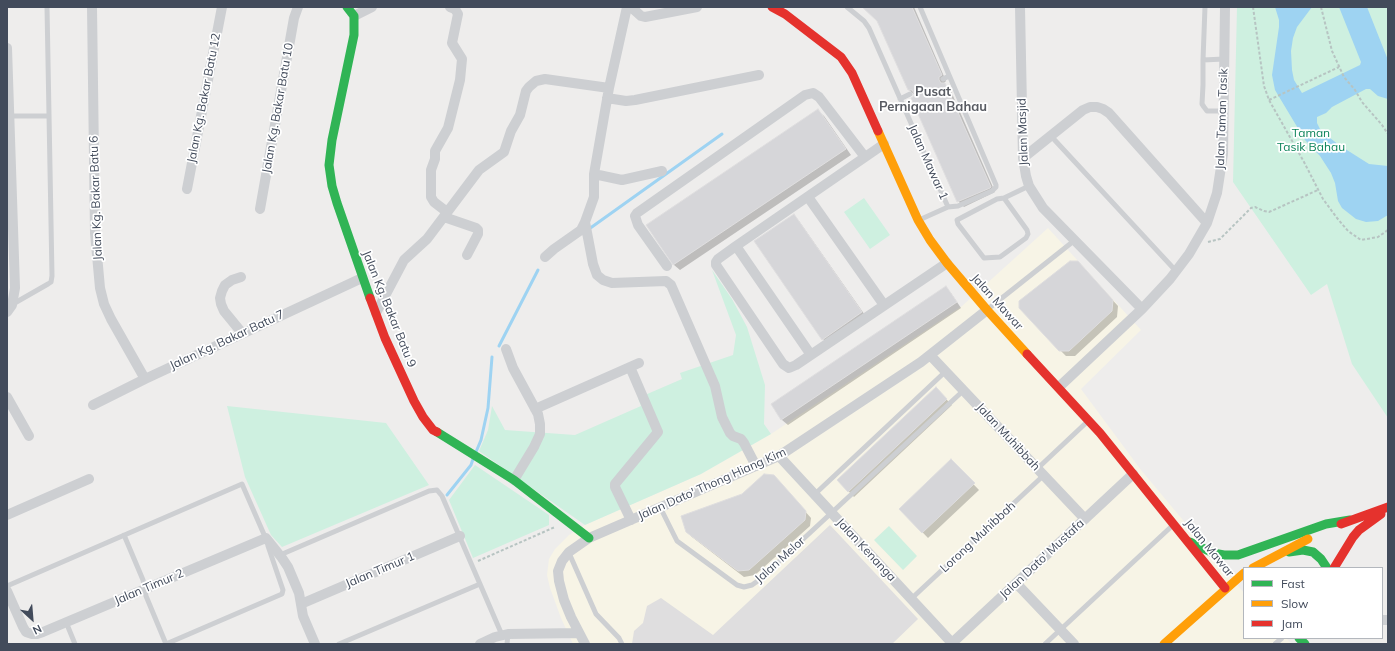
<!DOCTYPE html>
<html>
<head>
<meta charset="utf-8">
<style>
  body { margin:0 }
  #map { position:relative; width:1395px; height:651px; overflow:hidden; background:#eeedec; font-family:Mulish,sans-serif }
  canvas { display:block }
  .frame { position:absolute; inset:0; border:8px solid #424b5b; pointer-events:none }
  .legend { position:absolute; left:1243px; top:567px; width:140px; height:72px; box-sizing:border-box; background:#fff; border:1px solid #b3b7bd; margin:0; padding:5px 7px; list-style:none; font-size:12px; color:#424b5b }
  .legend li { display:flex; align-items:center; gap:8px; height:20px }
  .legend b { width:20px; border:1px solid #b3b7bd }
  .north { position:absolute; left:12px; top:599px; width:40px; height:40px; -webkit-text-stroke:3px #fff; paint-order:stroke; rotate:154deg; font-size:11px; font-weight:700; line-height:16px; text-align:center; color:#424b5b }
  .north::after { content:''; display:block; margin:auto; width:14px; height:18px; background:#424b5b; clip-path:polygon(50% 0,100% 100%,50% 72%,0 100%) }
</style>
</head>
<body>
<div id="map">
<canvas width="1395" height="651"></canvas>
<div class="frame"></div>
<ul class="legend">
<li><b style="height:5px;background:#30b455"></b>Fast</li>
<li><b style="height:5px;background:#ff9f0a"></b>Slow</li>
<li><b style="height:5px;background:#e5322d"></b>Jam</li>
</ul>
<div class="north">N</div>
</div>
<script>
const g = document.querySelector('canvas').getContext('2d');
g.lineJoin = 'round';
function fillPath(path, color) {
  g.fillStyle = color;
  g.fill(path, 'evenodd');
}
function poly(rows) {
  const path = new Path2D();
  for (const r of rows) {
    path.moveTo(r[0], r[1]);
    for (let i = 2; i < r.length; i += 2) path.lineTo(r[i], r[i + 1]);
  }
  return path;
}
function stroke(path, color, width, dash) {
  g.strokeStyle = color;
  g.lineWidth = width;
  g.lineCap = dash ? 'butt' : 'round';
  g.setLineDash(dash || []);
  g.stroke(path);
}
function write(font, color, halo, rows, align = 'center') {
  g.font = font + ' Mulish,sans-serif';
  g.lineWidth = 3.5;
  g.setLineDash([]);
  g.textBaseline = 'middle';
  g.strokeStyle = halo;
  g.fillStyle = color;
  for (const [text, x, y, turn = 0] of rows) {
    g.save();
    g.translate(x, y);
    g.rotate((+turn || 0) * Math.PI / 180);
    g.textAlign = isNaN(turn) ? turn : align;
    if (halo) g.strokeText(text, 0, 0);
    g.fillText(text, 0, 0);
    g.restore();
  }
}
const commercial = poly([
  [1048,228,1141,330,1081,389,1141,470,1244,593,1244,638,1286,638,1292,644,573,644,561,618,550,588,547,575,549,559,555,549,569,535,585,525,701,474,771,434,962,306]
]);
const education = poly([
  [830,525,918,619,892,644,632,644,634,631,643,623,647,606,661,598,713,635]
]);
const green = poly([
  [1237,7,1388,7,1388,418,1352,364,1327,284,1311,295,1233,182],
  [864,198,890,235,870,249,844,212],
  [712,270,732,299,747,327,765,385,764,424,771,434,701,474,585,525,479,451,488,430,492,406,505,430,575,435,641,406,638,398,682,379,680,373,733,355,736,335],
  [227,406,386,423,429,485,282,547,271,535,245,477],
  [475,465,549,515,549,525,473,558,449,500],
  [889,526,917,556,903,570,874,540]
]);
const water = poly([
  [1275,7,1312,7,1297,27,1293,38,1291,51,1292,70,1294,80,1302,93,1360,65,1361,62,1339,7,1367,7,1388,60,1388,99,1378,96,1370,89,1366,89,1332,107,1326,113,1317,117,1317,123,1321,131,1339,145,1369,164,1388,166,1388,215,1378,221,1366,222,1356,219,1342,208,1338,201,1335,183,1331,173,1320,156,1305,140,1275,90,1272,75,1279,27,1279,20]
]);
const shadow = poly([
  [863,7,914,7,946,81,944,83,950,89,995,192,964,207,958,201,915,95,909,90,878,21],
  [818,111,824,116,851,155,680,270,674,265,648,225],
  [794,215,799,221,867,318,828,344,823,339],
  [1083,268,1118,306,1117,317,1075,356,1066,356,1060,350],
  [946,288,951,293,961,308,788,425,782,420,772,405],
  [941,394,952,405,854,497,838,480],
  [951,461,979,490,928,538,900,509],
  [779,482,811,518,810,526,755,575,744,577,692,537,686,531]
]);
const stream = poly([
  [589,229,722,134],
  [499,346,538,270],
  [476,452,481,440,488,408,492,357],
  [447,495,471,465,473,459]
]);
const building = poly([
  [862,7,912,7,942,75,939,77,939,80,941,83,945,83,991,187,990,188,957,202,911,98,914,96,914,93,912,90,908,90,877,21,862,7],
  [818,109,846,149,673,265,646,225,818,109],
  [794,214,862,312,822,340,754,241,794,214],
  [1070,261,1078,261,1113,300,1112,311,1069,351,1059,351,1019,308,1019,301,1070,261],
  [946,286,957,302,781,420,771,404,946,286],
  [936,387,947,399,848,492,837,480,936,387],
  [951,459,975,483,922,533,899,509,951,459],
  [764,474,774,475,806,511,805,520,749,570,738,571,686,532,681,516,742,494,764,474]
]);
const path = poly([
  [1253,7,1264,86,1269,100,1304,162,1323,199,1337,218,1348,231,1361,240,1378,237,1388,230],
  [1321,7,1332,51,1344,77,1355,90,1362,102,1382,125,1388,134],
  [1269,100,1339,67],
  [1208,242,1220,239,1251,208,1255,207,1264,211,1269,212,1318,190],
  [478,561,555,527]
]);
const lane = poly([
  [847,7,864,21,869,28,948,207,919,220],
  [920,7,996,185,996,187,992,191,958,206,948,207],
  [1203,60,1205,7],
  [943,79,949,76],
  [900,99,910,94],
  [1224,111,1207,111,1204,107,1202,104,1203,85,1203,60,1224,59],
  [9,116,49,116],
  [1050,135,1176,271],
  [1004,198,1027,230,1028,234,1026,238,1000,257,984,258,958,224,957,220,997,199,1004,198,1029,186],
  [13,304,48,284,51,282,52,276,47,7],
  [988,309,1075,240],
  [1038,468,1088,421],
  [815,494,946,371],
  [660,507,677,541,737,585,744,587,752,585,759,580,964,390],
  [124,535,143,580,146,596,166,644],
  [569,553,596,614,619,638,622,644],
  [280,555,429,491,437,490,442,496,502,635],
  [7,586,242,484,266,539],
  [911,599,1044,475],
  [66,622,75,644],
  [166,644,282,594,283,590,268,546],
  [339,644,480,584],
  [507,644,508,634],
  [1045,644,1173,525],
  [1275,644,1282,638]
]);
const street = poly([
  [92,7,95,233,100,288,104,304,111,319,145,379],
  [631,7,641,16,645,17,697,7],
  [1020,7,1023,158,1026,176,1029,186,1043,208,1142,309],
  [354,16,372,7],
  [7,48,15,288,12,305,7,312],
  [607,98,626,101,635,100,759,75],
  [1023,158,1083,110,1090,107,1097,107,1103,109,1109,113,1207,223],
  [594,174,622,180,662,171],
  [187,189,222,7],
  [808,197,884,305],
  [260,209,294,18,298,7],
  [447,212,434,202,431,197,431,170,435,159,435,151,448,128,460,80,462,59,452,43,458,14,455,9,450,7],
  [444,217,476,228,478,230,478,234,467,255],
  [585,222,593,264,597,275,603,280,612,283,666,281,671,285,715,386,722,417,730,433,733,436,741,439,744,443,756,466],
  [736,246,718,259,716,262,716,265,783,364,789,368,796,365,947,263],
  [545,257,554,249,581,230,585,222,594,197,594,174,609,88,627,7],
  [667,266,638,225,635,216,637,213,805,95,813,93,819,97,865,157],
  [241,277,232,280,225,285,222,291,220,298,221,304,224,311,242,333],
  [376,313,404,260,427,239,479,170,504,152,511,131,520,115,526,91,529,87,536,81,545,79,609,88],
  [506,349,513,368,538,414,540,424,540,434,534,447,514,480],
  [811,355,736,246,884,144],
  [930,355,1085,519],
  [630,367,658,432,615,484,615,487,631,520],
  [1059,387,1142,309,1170,279,1189,254,1207,223,1217,193,1223,154,1225,7],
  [7,397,29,436],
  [93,405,145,379,362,278],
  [535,409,639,363],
  [779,456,952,643],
  [7,515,89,479],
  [1016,583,1074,644],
  [7,591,23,627,26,632,32,634,37,634,43,632,266,538,282,558,288,567,299,593,303,616,315,644],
  [301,604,460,536],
  [1382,620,1388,620],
  [480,644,495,637,508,634,579,633],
  [585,644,571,617,564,600,559,581,558,571,562,561,569,552,589,538,779,456,921,362,987,310],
  [951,644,1133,474]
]);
const fast = poly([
  [347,7,354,16,354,35,332,140,329,165,332,186,337,203,370,298],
  [437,432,514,480,589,538],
  [1190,542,1213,553,1224,555,1238,555,1326,524,1350,520],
  [1289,552,1303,550,1313,552,1321,559,1327,568],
  [1299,638,1305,644]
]);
const slow = poly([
  [878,131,918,220,930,240,947,263,987,310,1027,354],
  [1253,568,1308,539],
  [1164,644,1244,573]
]);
const jam = poly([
  [772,7,785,14,841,57,852,73,878,131],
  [370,298,385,338,414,401,423,417,433,430,437,432],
  [1027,354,1100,433,1225,588],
  [1341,524,1388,507],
  [1334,568,1353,537,1359,530,1381,514]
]);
const streetNames = [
  ["Jalan Kg. Bakar Batu 12",204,98,-79],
  ["Jalan Kg. Bakar Batu 10",278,108,-80],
  ["Jalan Taman Tasik",1222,119,-88],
  ["Jalan Masjid",1023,132,-92],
  ["Jalan Mawar 1",928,162,66],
  ["Jalan Kg. Bakar Batu 6",96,198,-92],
  ["Jalan Mawar",997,302,48],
  ["Jalan Kg. Bakar Batu 9",389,309,68],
  ["Jalan Kg. Bakar Batu 7",227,340,-25],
  ["Jalan Muhibbah",1008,437,47],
  ["Jalan Dato' Thong Hiang Kim",712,484,-24],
  ["Lorong Muhibbah",978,537,-43],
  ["Jalan Mawar",1209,548,51],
  ["Jalan Kenanga",866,550,47],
  ["Jalan Dato' Mustafa",1042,559,-43],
  ["Jalan Melor",780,560,-42],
  ["Jalan Timur 1",380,570,-23],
  ["Jalan Timur 2",149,587,-23]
];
const parkNames = [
  ["Taman",1311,133],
  ["Tasik Bahau",1311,147]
];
const neighbourhoodNames = [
  ["Pusat",933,92],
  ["Pernigaan Bahau",933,107]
];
fillPath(commercial, '#f7f4e6');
fillPath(education, '#dfdedf');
fillPath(green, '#cef0e0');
fillPath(water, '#9ed3f2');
fillPath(shadow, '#0003');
stroke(stream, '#9ed3f2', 3);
fillPath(building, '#d6d6d9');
stroke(building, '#dfdedf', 1);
stroke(path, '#b7c4c2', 2, [3, 2]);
stroke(lane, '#cdcfd2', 5);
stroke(street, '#cdcfd2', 10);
stroke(fast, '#30b455', 9);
stroke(slow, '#ff9f0a', 9);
stroke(jam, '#e5322d', 9);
write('12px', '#424b5b', '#fff', streetNames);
write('12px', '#0c835a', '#fff', parkNames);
write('bold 13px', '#585b62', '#fff', neighbourhoodNames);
</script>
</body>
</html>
